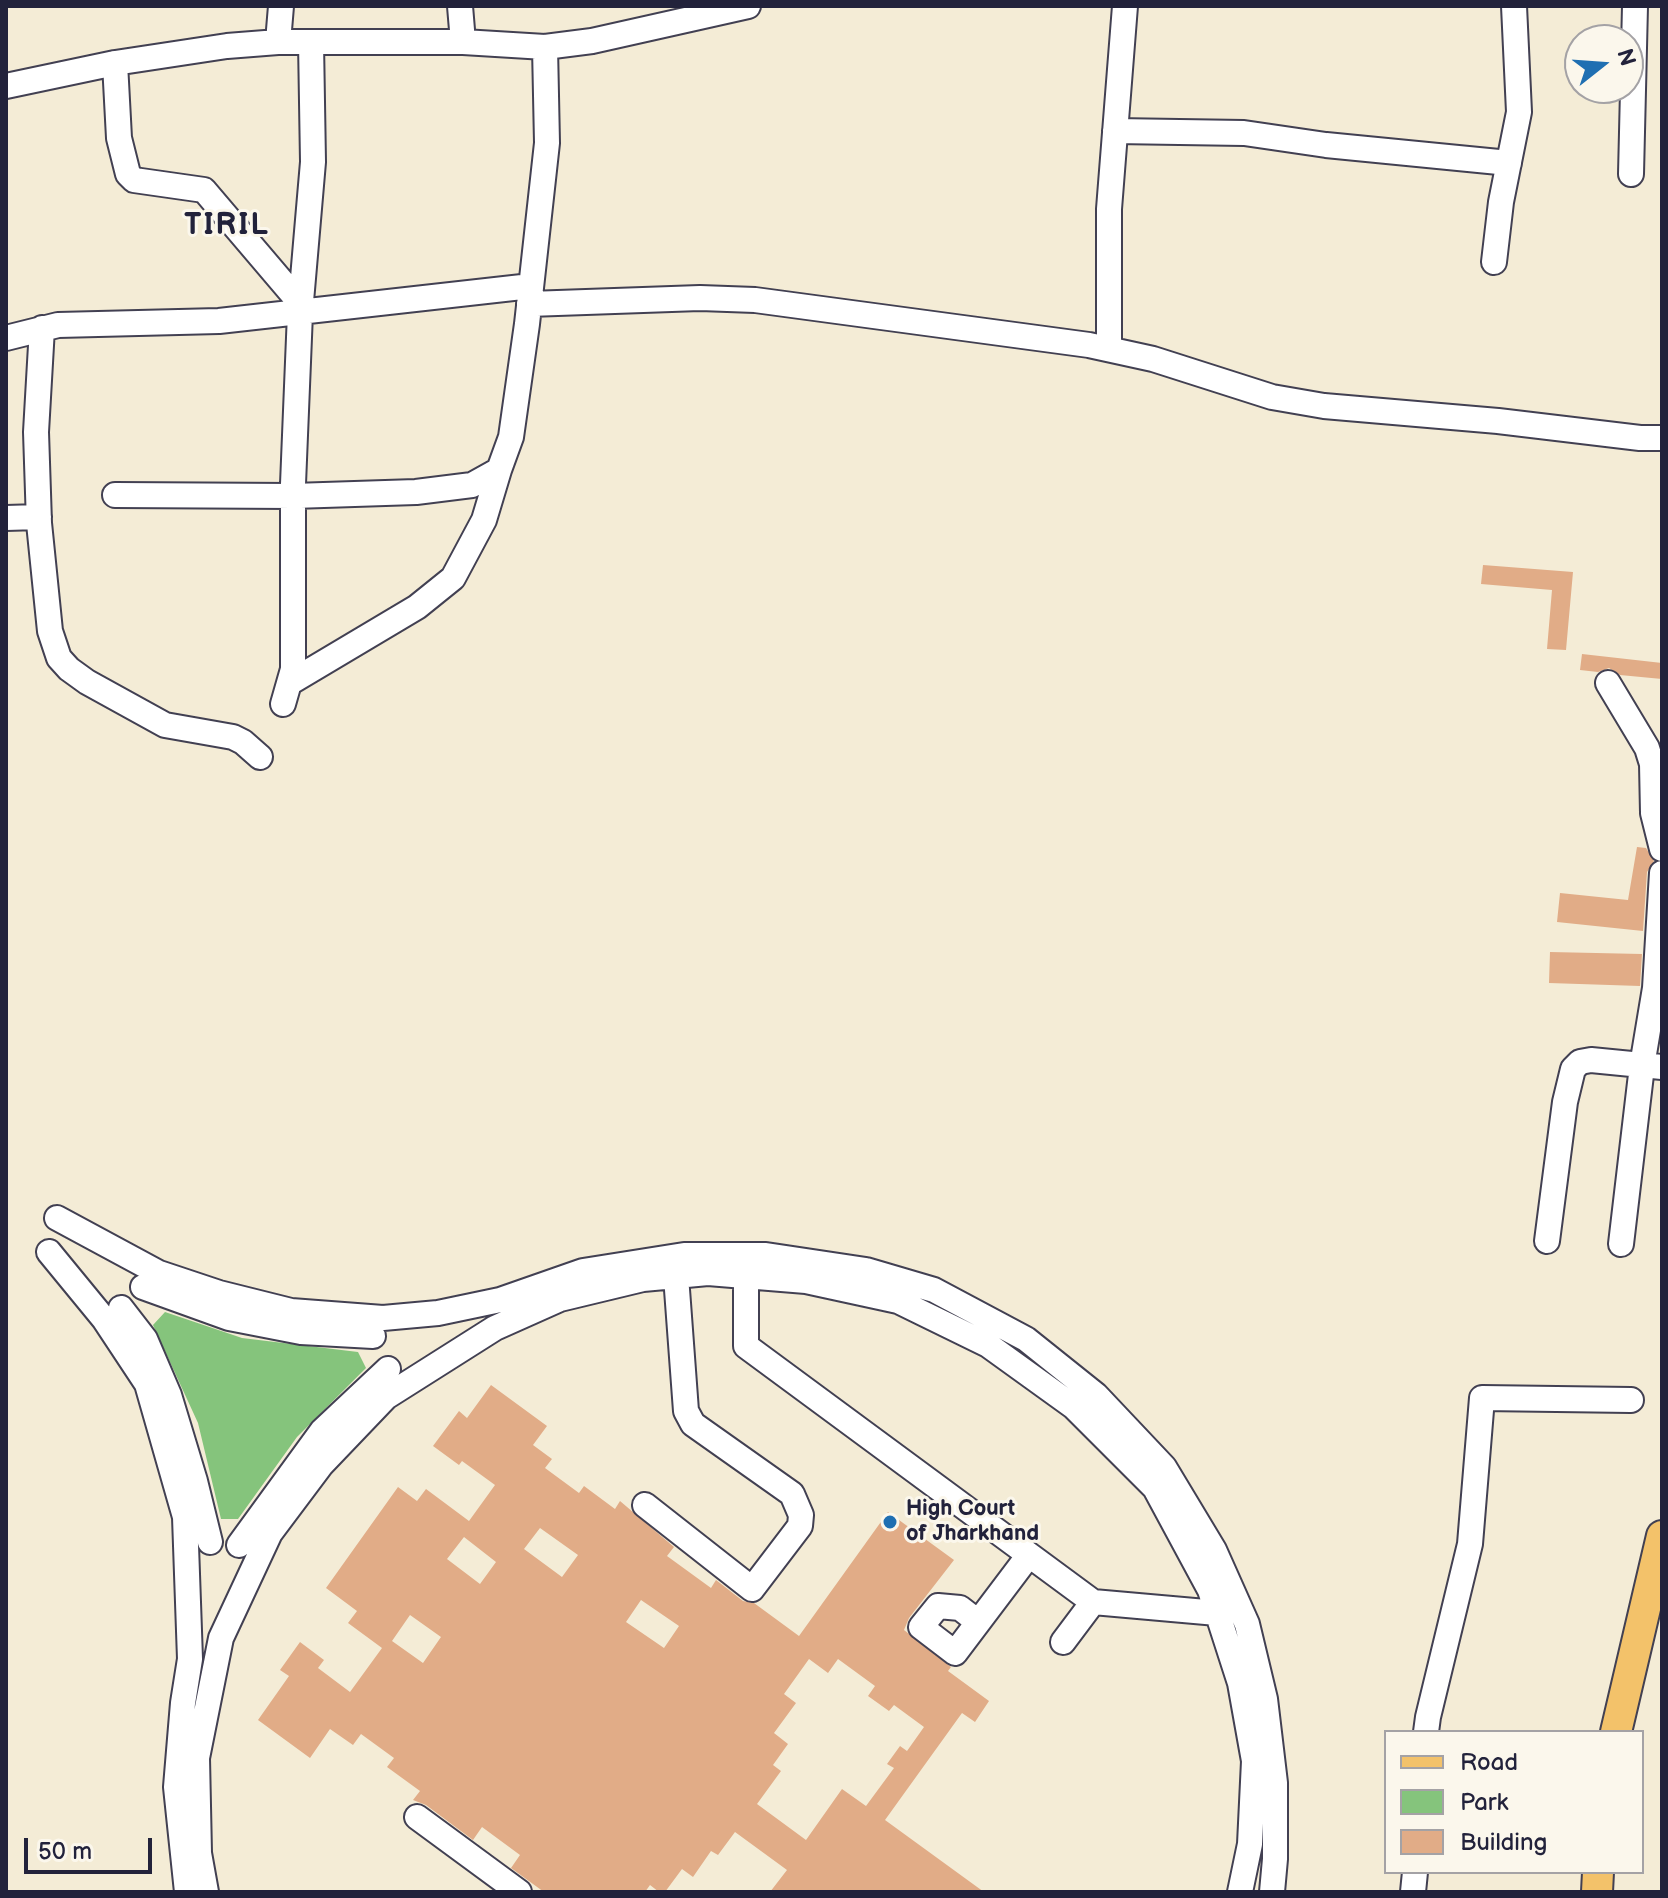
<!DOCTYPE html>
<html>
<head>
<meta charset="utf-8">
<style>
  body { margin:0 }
  #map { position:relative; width:1668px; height:1898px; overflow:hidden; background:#f4ecd6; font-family:"Balsamiq Sans",sans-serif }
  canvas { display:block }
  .frame { position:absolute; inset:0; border:8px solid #22223b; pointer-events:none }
  .legend { position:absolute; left:1384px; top:1730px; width:260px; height:144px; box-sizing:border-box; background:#fbf7ec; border:2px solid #a4a2a5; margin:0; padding:10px 14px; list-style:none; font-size:24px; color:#22223b }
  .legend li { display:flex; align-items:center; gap:16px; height:40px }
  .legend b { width:40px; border:2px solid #a4a2a5 }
  .north { position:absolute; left:1564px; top:24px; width:80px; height:80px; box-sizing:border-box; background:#fbf7ec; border:2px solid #a4a2a5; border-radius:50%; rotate:73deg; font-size:22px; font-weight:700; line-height:32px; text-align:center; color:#22223b }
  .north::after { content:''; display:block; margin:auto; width:28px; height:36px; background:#1f6fb2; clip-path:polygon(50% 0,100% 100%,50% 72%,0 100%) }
  .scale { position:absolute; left:24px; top:1838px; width:128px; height:36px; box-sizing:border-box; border:4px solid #22223b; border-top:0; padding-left:10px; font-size:24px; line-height:28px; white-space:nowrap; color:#22223b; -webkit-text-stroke:6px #fbf7ec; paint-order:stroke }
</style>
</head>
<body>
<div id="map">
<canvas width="1668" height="1898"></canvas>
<div class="frame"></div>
<ul class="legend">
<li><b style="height:10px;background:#f3c26a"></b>Road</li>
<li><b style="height:22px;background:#85c47c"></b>Park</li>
<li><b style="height:22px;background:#e1ac87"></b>Building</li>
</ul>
<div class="north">N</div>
<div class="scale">50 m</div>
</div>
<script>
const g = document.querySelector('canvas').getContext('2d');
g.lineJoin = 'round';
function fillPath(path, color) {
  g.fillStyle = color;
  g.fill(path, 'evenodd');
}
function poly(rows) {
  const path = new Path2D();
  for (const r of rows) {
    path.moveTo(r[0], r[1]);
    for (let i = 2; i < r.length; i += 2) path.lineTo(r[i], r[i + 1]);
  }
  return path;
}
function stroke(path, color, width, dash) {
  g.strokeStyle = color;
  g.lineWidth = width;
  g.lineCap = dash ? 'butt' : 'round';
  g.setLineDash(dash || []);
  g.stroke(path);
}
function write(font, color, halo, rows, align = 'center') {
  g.font = font + ' "Balsamiq Sans",sans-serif';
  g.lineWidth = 6;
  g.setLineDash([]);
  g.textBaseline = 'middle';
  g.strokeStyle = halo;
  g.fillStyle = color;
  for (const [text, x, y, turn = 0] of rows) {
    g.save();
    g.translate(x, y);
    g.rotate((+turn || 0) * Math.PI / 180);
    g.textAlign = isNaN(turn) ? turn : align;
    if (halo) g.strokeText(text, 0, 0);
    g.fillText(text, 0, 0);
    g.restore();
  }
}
const green = poly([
  [165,1312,242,1338,358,1352,366,1368,297,1437,238,1519,221,1519,198,1423,153,1325]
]);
const building = poly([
  [1483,565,1573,572,1566,650,1547,649,1552,590,1481,584],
  [1582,654,1662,663,1662,679,1620,675,1609,668,1598,672,1580,670],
  [1637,847,1646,848,1654,861,1647,872,1643,931,1557,922,1560,893,1628,900],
  [1550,952,1642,954,1640,986,1549,983],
  [491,1385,547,1426,533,1445,552,1459,545,1468,579,1493,584,1486,615,1509,620,1501,674,1547,667,1556,711,1588,716,1580,743,1601,754,1603,799,1636,888,1512,954,1560,909,1618,904,1630,951,1667,948,1671,989,1701,975,1722,962,1713,885,1820,984,1892,770,1892,787,1870,735,1832,718,1855,711,1851,693,1877,682,1869,665,1892,659,1892,650,1885,645,1892,544,1892,511,1868,520,1855,482,1827,473,1840,426,1805,413,1800,420,1791,387,1767,394,1758,361,1734,353,1745,330,1729,310,1758,258,1720,289,1676,280,1670,300,1642,324,1660,318,1668,350,1692,382,1648,348,1623,357,1611,326,1588,398,1487,417,1501,426,1489,469,1521,495,1485,462,1461,459,1465,433,1446,459,1411,467,1418],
  [540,1528,578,1555,562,1577,524,1549],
  [464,1537,496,1562,480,1584,447,1559],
  [641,1600,679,1626,664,1648,626,1622],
  [410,1615,441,1637,423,1663,392,1641],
  [809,1659,828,1673,838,1659,875,1686,868,1696,889,1711,894,1705,924,1727,907,1751,900,1746,887,1764,894,1768,866,1806,842,1789,806,1840,757,1804,781,1771,773,1765,788,1744,774,1733,796,1703,784,1694]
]);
const minor = poly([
  [460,6,463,42],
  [278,42,281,6],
  [115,63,119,138,128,174,134,180,204,190,301,304],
  [6,86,115,63,227,46,278,42,463,42,545,47,592,41,748,6],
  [1115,131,1244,133,1326,145,1509,163],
  [1631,174,1635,6],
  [1494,262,1501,202,1519,112,1514,6],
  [529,304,700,298,755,300,1089,345,1153,359,1272,397,1324,406,1498,421,1640,438,1662,438],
  [42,328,36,432,39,523,50,631,59,658,69,669,87,682,165,725,233,737,243,742,260,757],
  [6,338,58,325,219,321,531,286],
  [1109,349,1109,209,1125,6],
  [115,495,293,496,416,492,472,485,499,470,511,437,527,324,547,143,545,47],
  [6,518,39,517],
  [291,682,417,607,453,578,484,520,499,470],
  [1608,683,1647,748,1652,764,1653,813,1662,849],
  [283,704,293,669,293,484,300,313,313,162,311,42],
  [57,1218,159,1273,219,1293,291,1311,383,1318,438,1313,500,1300,583,1271,684,1255,766,1255,866,1270,934,1290,1026,1339,1096,1395,1164,1467,1214,1550,1247,1624,1265,1699,1275,1783,1275,1859,1272,1892],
  [1547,1241,1565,1102,1573,1069,1580,1062,1591,1060,1662,1067],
  [1621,1244,1642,1066,1655,988,1662,873],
  [49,1252,104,1319,147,1384,185,1517,190,1659,183,1703,176,1787,187,1892],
  [746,1261,746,1346,1093,1602,1217,1613,1230,1608],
  [143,1287,229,1318,301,1332,373,1336],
  [121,1308,145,1339,169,1395,195,1481,210,1542],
  [645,1505,752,1589,800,1526,801,1515,792,1494,693,1424,686,1411,676,1276],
  [239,1545,322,1431,388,1369],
  [978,1622,960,1608,938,1606,921,1627,955,1653,1029,1555],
  [1063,1642,1093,1602],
  [1426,1732,1428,1717,1470,1544,1482,1398,1631,1400],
  [417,1817,519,1892],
  [206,1892,199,1853,197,1758,221,1638,270,1533,321,1465,386,1397,495,1328,560,1299,643,1279,708,1273,806,1281,898,1301,988,1345,1074,1407,1155,1488,1210,1590,1240,1683,1254,1761,1250,1844,1240,1892],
  [1413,1892,1415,1872]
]);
const major = poly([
  [1616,1732,1662,1536],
  [1597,1892,1598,1872]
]);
const markers = [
  [890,1522,8,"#1f6fb2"]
];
const poiNames = [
  ["High Court",906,1509],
  ["of Jharkhand",906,1534]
];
const districtNames = [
  ["TIRIL",227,226]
];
fillPath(green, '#85c47c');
fillPath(building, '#e1ac87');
stroke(minor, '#424052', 28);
stroke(major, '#424052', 34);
stroke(minor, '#fff', 24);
stroke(major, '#f3c26a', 30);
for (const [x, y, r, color] of markers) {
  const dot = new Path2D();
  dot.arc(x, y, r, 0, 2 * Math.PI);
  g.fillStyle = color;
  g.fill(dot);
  stroke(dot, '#fbf7ec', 3);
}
write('bold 22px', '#22223b', '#fbf7ec', poiNames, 'left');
g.letterSpacing = '2px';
write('bold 30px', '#22223b', '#fbf7ec', districtNames);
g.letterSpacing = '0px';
</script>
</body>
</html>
